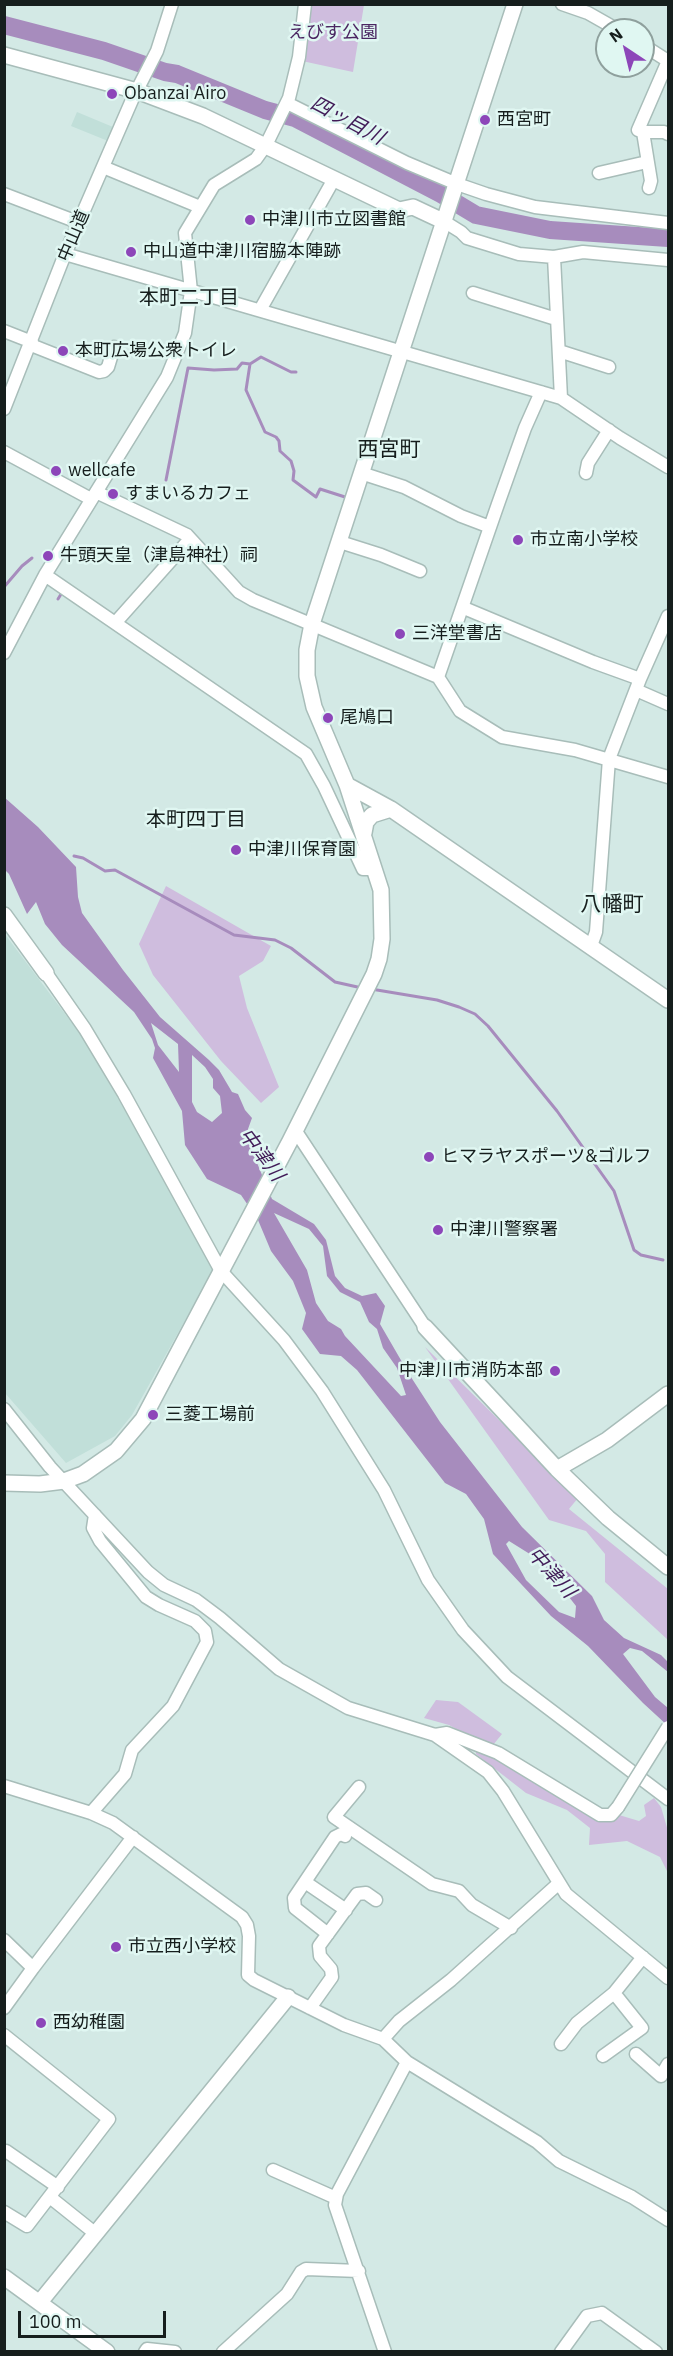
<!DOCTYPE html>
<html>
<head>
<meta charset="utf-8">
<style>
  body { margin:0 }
  #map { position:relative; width:673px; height:2356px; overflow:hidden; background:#d3e9e5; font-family:"IBM Plex Sans",sans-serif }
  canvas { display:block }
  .frame { position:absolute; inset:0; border:6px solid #161e1d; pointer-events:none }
  .north { position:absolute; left:595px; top:18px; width:60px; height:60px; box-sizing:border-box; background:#e0f7f2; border:2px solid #8fa09d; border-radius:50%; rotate:325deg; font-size:16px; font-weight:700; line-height:24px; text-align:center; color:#161e1d }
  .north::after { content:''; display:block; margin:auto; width:21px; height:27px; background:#8d46b9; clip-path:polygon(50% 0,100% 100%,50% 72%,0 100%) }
  .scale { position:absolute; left:18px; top:2311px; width:148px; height:27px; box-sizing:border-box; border:3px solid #161e1d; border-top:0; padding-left:8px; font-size:18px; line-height:21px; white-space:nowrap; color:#161e1d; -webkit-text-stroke:4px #e0f7f2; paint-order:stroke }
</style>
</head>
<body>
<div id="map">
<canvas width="673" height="2356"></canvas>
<div class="frame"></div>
<div class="north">N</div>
<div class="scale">100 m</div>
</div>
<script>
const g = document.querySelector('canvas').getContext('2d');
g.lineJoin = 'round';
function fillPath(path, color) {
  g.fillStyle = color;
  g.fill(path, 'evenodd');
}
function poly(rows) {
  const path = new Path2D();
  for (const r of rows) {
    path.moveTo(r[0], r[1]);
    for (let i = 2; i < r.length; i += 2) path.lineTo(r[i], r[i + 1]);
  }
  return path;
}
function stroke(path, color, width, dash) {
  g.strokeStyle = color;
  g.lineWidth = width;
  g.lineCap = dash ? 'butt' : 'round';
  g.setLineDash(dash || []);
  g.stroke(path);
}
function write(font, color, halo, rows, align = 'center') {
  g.font = font + ' "IBM Plex Sans","Noto Sans JP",sans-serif';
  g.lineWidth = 5;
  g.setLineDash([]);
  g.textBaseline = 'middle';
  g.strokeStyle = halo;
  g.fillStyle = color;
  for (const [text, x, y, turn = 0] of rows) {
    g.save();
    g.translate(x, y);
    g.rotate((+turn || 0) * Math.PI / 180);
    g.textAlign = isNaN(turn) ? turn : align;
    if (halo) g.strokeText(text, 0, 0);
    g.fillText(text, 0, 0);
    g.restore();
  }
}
const built = poly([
  [77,112,113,127,108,141,71,126],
  [4,933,84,1039,132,1123,143,1136,215,1267,132,1415,115,1436,66,1463,5,1393]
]);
const green = poly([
  [312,5,364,5,353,72,302,61],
  [166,886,271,946,263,961,239,976,247,1008,279,1087,261,1103,221,1061,153,975,139,944],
  [425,1347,578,1498,569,1509,668,1589,668,1640,605,1582,605,1554,586,1531,549,1520],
  [436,1700,458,1702,502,1734,493,1745,601,1818,610,1821,619,1815,639,1821,646,1816,644,1805,654,1798,661,1807,668,1831,668,1873,660,1857,627,1841,589,1845,590,1828,567,1810,526,1793,476,1754,476,1740,449,1725,424,1718]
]);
const water = poly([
  [4,797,38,827,76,867,78,897,82,913,123,970,160,1017,209,1060,219,1070,232,1092,238,1094,245,1110,252,1118,248,1129,250,1146,272,1199,314,1224,326,1240,335,1276,345,1288,362,1296,376,1293,385,1306,380,1324,409,1374,440,1422,522,1527,592,1596,604,1620,624,1638,661,1655,668,1662,668,1672,642,1651,630,1648,623,1654,655,1697,668,1708,668,1726,643,1703,588,1646,551,1616,493,1554,484,1519,466,1494,445,1483,357,1370,341,1356,320,1354,302,1329,306,1313,293,1281,271,1251,258,1220,241,1195,207,1179,185,1145,182,1111,153,1058,155,1048,152,1039,134,1012,62,945,45,924,36,902,27,914,9,874,5,870],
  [151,1023,178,1044,179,1072,158,1045],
  [192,1055,205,1067,213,1079,213,1088,220,1096,222,1113,212,1122,197,1112,192,1102],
  [274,1213,309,1229,323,1246,327,1276,340,1292,360,1302,369,1322,377,1329,383,1348,397,1368,406,1395,401,1396,345,1336,341,1329,328,1321,316,1303,307,1270],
  [509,1541,541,1561,576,1606,575,1618,559,1612,526,1580,506,1544]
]);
const stream = poly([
  [250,364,261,357,291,372,296,372],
  [166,480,188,368,214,370,237,369,242,363,250,364,246,390,265,432,276,437,279,441,280,451,291,461,294,471,293,480,316,497,320,489,345,497],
  [4,587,22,566,32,558],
  [58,599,63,591],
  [74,856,83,858,105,871,115,870,234,935,275,940,291,948,335,982,362,988],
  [371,989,437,1000,459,1007,475,1014,488,1026,557,1111,614,1191,634,1250,641,1255,663,1260]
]);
const river = poly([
  [4,25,104,51,165,72,177,74,265,110,295,118,441,194,476,215,550,230,668,238]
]);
const minor = poly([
  [562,4,588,13,618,30],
  [643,45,668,61,638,130,643,132,664,132,668,134],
  [287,103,407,163,457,184,486,194,535,207,668,223],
  [643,132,651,181,649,188],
  [103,167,200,207],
  [599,173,647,162],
  [4,194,80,223],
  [445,222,461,232,467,238,519,254,554,257,583,252,668,260],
  [65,254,561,398,620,438,668,467],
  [554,257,561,398],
  [473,293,556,319],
  [260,310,334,179],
  [4,331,32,342],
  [31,345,99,372,104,371,108,367,114,347],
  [559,351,609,367],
  [4,409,65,254,132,100,157,51,172,4],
  [4,452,91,499],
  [361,473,404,487,461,516,490,527],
  [586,473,588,463,609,430],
  [96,492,187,535,239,592,253,600,438,677,460,711,502,737,575,750,668,777],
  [340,542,381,555,420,571],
  [45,575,306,754,324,786,363,869,374,869],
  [464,608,593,662,640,679],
  [116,622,190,539],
  [4,653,45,575,167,377,185,333,191,291,185,233,214,185,256,159,266,145,289,98,299,57,305,4],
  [438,677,498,504,525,428,541,392],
  [636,690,668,704],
  [591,946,596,932,609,759,640,679,668,616],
  [46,973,85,1029,124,1094,221,1271,284,1340,322,1391,384,1490,428,1580,463,1630,507,1677,668,1799],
  [295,1130,425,1327],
  [4,1409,50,1467,148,1572,164,1585,196,1600,220,1618,279,1669,348,1708,435,1735,488,1772,503,1791,566,1894,668,1978],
  [435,1735,447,1733,498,1753,600,1815,611,1815,618,1807],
  [4,1786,91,1813,113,1823,242,1917,247,1925,249,1936,248,1975,254,1980,344,2025,383,2039,407,2062,537,2142,559,2161,632,2197,668,2220],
  [359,1787,334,1817,432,1884,459,1891,472,1905,511,1928],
  [91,1813,125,1774,132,1750,173,1706,207,1642,205,1631,195,1621,159,1605,146,1597,100,1541,93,1528,95,1515],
  [305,1882,346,1910],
  [328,1934,295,1908,294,1898,335,1837,341,1834,345,1836],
  [4,1940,33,1968,133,1837],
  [4,2008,33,1968],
  [310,2008,332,1977,331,1969,320,1956,319,1946,357,1894,366,1893,376,1900],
  [4,2035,109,2119,27,2226,4,2212],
  [383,2039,399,2021,451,1980,558,1884],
  [561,2044,577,2023,614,1993,643,1957],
  [636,2054,661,2076,668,2064],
  [603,2056,642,2028,614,1993],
  [6,2151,58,2187],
  [273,2170,336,2198],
  [51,2198,96,2234],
  [145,2352,147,2349,175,2352],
  [223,2352,287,2294,301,2272,306,2269,359,2271],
  [385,2352,335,2205,337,2194,407,2062],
  [561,2352,587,2316,602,2313,656,2352]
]);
const tertiary = poly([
  [4,55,137,91,203,116,399,210,413,207,445,222],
  [347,785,391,809,668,1000],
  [364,833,366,822,372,815,391,809],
  [4,915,46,973],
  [425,1327,557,1469,608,1518,668,1567],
  [557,1469,607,1440,668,1394],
  [4,1483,40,1484,64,1481,83,1474,116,1451,143,1419,290,1141,374,974,379,959,382,939,381,890,347,785,314,707,307,676,307,650,312,624,515,4],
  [4,2277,107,2352],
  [40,2302,288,1997]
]);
const minorBridge = poly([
  [618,1807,668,1727]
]);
const markers = [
  [112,94,6,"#8d46b9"],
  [485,120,6,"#8d46b9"],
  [250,220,6,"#8d46b9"],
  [131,252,6,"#8d46b9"],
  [63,351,6,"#8d46b9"],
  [56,471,6,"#8d46b9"],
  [113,494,6,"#8d46b9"],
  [518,540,6,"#8d46b9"],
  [48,556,6,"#8d46b9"],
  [400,634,6,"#8d46b9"],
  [328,718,6,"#8d46b9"],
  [236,850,6,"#8d46b9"],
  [429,1157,6,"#8d46b9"],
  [438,1230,6,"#8d46b9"],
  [555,1371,6,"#8d46b9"],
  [153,1415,6,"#8d46b9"],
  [116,1947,6,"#8d46b9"],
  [41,2023,6,"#8d46b9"]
];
const parkNames = [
  ["えびす公園",333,33]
];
const poiNames = [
  ["Obanzai Airo",124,94],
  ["西宮町",497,120],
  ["中津川市立図書館",262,220],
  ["中山道中津川宿脇本陣跡",143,252],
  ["本町広場公衆トイレ",75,351],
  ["wellcafe",68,471],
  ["すまいるカフェ",125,494],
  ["市立南小学校",530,540],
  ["牛頭天皇（津島神社）祠",60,556],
  ["三洋堂書店",412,634],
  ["尾鳩口",340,718],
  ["中津川保育園",248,850],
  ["ヒマラヤスポーツ&ゴルフ",441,1157],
  ["中津川警察署",450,1230],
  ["中津川市消防本部",543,1371,"right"],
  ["三菱工場前",165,1415],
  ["市立西小学校",128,1947],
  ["西幼稚園",53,2023]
];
const streetNames = [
  ["中山道",74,236,-67]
];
const waterNames = [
  ["四ッ目川",347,121,28],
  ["中津川",261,1155,53],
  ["中津川",551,1573,48]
];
const neighbourhoodNames = [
  ["本町二丁目",189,298],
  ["本町四丁目",196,820]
];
const quarterNames = [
  ["西宮町",389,450],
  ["八幡町",612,905]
];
fillPath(built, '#c1dfd9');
fillPath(green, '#cfbdde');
fillPath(water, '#a78cbd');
stroke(stream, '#a78cbd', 3);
stroke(river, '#a78cbd', 18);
stroke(minor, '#a8bdb9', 15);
stroke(tertiary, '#a8bdb9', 18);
stroke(minor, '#fff', 12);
stroke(tertiary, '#fff', 15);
stroke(minorBridge, '#a8bdb9', 15, []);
stroke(minorBridge, '#fff', 12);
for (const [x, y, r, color] of markers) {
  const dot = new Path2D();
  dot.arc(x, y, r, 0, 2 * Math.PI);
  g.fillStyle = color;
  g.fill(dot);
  stroke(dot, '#e0f7f2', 2);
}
write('18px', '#4b2662', '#e0f7f2', parkNames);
write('18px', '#161e1d', '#e0f7f2', poiNames, 'left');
write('18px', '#161e1d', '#e0f7f2', streetNames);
write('italic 20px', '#411c58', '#e0f7f2', waterNames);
write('20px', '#161e1d', '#e0f7f2', neighbourhoodNames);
write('21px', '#161e1d', '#e0f7f2', quarterNames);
</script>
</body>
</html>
